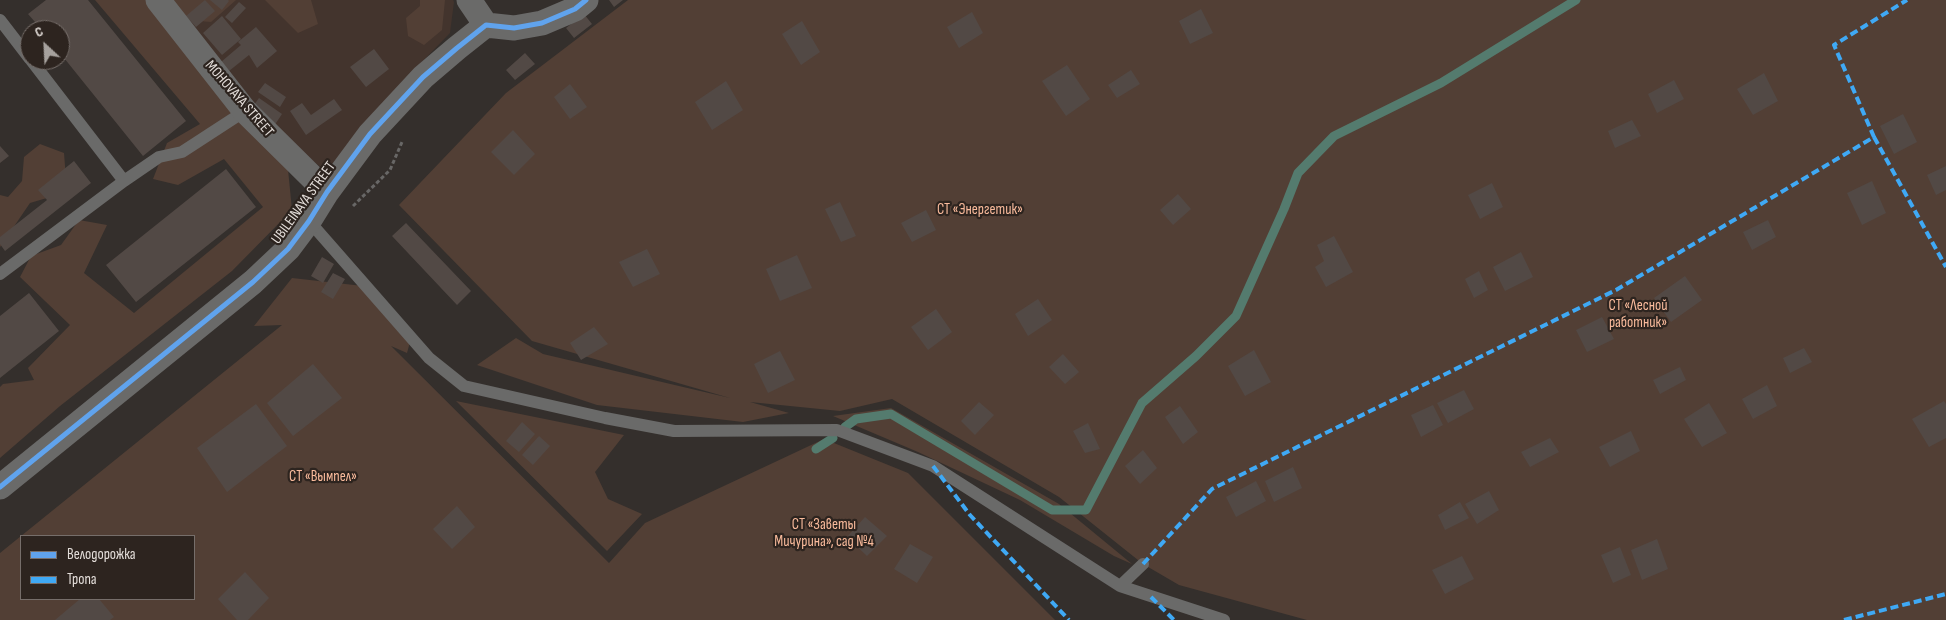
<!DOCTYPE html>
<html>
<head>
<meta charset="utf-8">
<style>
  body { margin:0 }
  #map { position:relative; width:1946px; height:620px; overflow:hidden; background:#342f2c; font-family:"Sofia Sans Condensed",sans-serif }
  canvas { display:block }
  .legend { position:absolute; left:20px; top:535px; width:175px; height:65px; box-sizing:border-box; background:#2d241f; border:1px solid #766e6a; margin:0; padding:6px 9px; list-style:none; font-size:15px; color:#e4deda }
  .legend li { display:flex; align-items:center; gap:10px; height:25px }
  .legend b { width:25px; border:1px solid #766e6a }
  .north { position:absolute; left:20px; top:20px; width:50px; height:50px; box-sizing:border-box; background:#2d241f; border:1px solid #766e6a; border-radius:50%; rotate:335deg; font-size:14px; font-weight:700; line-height:20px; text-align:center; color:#e4deda }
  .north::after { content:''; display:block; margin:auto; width:18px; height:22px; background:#a6a19d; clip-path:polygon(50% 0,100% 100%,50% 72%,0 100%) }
</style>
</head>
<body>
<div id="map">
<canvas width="1946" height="620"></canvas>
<ul class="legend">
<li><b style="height:6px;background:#60a3ed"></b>Велодорожка</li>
<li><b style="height:6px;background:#3fa9f5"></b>Тропа</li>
</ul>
<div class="north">С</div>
</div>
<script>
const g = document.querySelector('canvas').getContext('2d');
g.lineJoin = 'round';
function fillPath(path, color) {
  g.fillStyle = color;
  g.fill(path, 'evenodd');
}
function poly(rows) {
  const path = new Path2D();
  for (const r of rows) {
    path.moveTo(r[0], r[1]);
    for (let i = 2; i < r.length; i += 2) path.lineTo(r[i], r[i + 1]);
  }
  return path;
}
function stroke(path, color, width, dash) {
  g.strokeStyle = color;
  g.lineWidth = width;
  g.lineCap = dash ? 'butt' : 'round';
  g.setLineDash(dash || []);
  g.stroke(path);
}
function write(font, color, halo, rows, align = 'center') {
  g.font = font + ' "Sofia Sans Condensed",sans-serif';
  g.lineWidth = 4.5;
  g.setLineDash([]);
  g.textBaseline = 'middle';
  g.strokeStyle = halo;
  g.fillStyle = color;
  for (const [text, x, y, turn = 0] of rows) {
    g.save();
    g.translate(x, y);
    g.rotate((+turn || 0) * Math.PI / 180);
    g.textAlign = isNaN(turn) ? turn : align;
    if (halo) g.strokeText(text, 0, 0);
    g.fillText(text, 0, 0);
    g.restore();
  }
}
const built = poly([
  [165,0,453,0,454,2,450,33,418,66,327,172,251,112]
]);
const green = poly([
  [95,0,151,0,287,159,292,210,232,271,60,406,0,458,0,387,3,384,34,380,28,368,70,325,20,277,31,256,61,245,79,220,107,225,84,273,134,313,263,207,224,159,178,185,153,179,167,143,200,124],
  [163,0,236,0,211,22,174,19],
  [265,0,311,0,318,24,298,33],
  [420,0,445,0,442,30,424,45,408,36,406,18,420,6],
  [628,0,1946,0,1946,620,1307,620,1179,585,1143,564,1059,497,892,399,840,411,750,402,789,413,743,422,597,405,477,365,516,338,543,354,730,398,532,341,399,205,506,93],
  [40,144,64,153,67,192,30,203,0,247,0,195,8,197,22,181,24,157],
  [292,278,363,286,413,331,407,353,391,346,609,563,645,523,824,439,908,473,1055,620,0,620,0,553,282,325,254,326],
  [21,536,194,536,194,599,21,599],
  [456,401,624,435,595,472,608,499,642,514,607,551],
  [891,408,1059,504,1132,564,1114,556,1020,500,918,452,833,416]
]);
const stream = poly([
  [845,427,856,419,891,414,1052,510,1086,510,1142,403,1196,356,1236,316,1284,209,1298,173,1334,136,1441,83,1576,0],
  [816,449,833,438]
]);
const building = poly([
  [46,0,88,0,186,121,143,156,60,53,60,30,42,30,28,14],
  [205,0,215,11,196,27,186,16],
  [210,0,228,0,229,1,222,10],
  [609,0,623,0,614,7],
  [239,2,246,8,232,23,225,17],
  [1201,9,1213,33,1190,44,1179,21],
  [972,12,983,33,959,48,947,27],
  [584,14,592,24,574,38,566,28],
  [222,16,241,39,222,55,203,33],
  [802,21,820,52,801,65,782,34],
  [256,27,277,51,257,68,249,55,229,71,221,62,241,45,238,42],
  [374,49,389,69,366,87,350,67],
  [525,53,535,64,515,80,506,70],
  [1067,65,1090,99,1066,116,1042,81],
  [1131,70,1140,84,1117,98,1108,85],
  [1764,73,1778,101,1753,115,1737,89],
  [1674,80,1684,99,1657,113,1648,94],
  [726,81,743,110,712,130,695,102],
  [265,83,286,97,280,107,258,92],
  [570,84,587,107,570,119,554,97],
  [259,98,282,114,274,126,251,109],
  [334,99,342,110,306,135,290,111,302,103,311,115],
  [1903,114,1917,142,1894,154,1880,126],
  [1632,120,1641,136,1615,148,1608,131],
  [513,130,535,154,514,175,491,152],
  [0,146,9,156,0,163],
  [74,161,91,183,5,251,0,244,0,237,47,200,38,190],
  [1946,166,1946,190,1936,195,1927,175],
  [226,169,256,207,136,302,106,265],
  [1872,181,1886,213,1862,225,1847,193],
  [1492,183,1503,207,1480,219,1468,195],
  [1178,194,1191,209,1173,225,1160,210],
  [840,202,856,236,841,242,825,209],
  [926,210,936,230,912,242,901,223],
  [1768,220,1776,237,1752,250,1743,232],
  [406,223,471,291,457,305,392,236],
  [1334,236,1353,272,1326,287,1315,267,1324,261,1317,245],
  [647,249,660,274,633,287,619,262],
  [1521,252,1533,277,1505,291,1493,267],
  [797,255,812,288,780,301,766,269],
  [322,257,334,264,323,283,311,276],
  [1479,271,1488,290,1474,298,1465,279],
  [333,273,345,279,333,299,321,292],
  [1685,276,1702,300,1671,322,1654,298],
  [29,293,59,331,0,378,0,316],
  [1038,299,1052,320,1028,336,1015,314],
  [936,309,952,332,928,350,911,327],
  [1602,317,1614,339,1587,352,1576,330],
  [594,327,608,344,581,360,570,343],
  [1804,348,1812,362,1790,373,1783,358],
  [1254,350,1271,382,1245,396,1228,366],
  [780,351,795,380,768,393,754,364],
  [1063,354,1079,372,1065,384,1049,367],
  [313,364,342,398,293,436,267,403],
  [1680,367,1686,380,1660,394,1653,380],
  [1767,385,1777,406,1753,419,1742,399],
  [1464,390,1474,409,1448,423,1437,403],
  [1944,401,1946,404,1946,438,1929,447,1912,419],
  [979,402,994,415,975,435,961,421],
  [1709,403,1727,433,1702,447,1684,419],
  [256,404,287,446,227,492,197,448],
  [1433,405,1443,425,1421,437,1411,415],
  [1180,406,1198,432,1183,444,1165,417],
  [522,422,535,434,519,452,506,441],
  [1088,423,1100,449,1085,453,1073,431],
  [1631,431,1640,451,1610,467,1599,447],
  [539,436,550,446,533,465,522,455],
  [1550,438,1559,452,1530,467,1521,452],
  [1143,450,1157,468,1140,484,1125,466],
  [1293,467,1302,488,1274,502,1265,481],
  [1256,481,1266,501,1236,517,1226,497],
  [1489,491,1499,510,1477,524,1465,504],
  [1460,502,1469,518,1445,530,1438,515],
  [457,506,475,527,452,549,433,529],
  [865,517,887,536,867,556,847,537],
  [1657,539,1668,569,1642,580,1631,550],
  [910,544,933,557,917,583,894,569],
  [1620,547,1631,575,1613,583,1601,555],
  [1462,556,1474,579,1445,594,1432,570],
  [245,572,269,598,248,620,237,620,218,599],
  [80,599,99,599,114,617,110,620,55,620]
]);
const path = poly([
  [353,206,390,170,402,142]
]);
const service = poly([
  [0,20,30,59],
  [124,181,159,157,182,152,245,111],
  [309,221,429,358,464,386,605,418,674,431,837,430,933,466,1120,586,1224,620],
  [0,274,124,181,31,60],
  [1120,586,1143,564]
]);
const minor = poly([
  [158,0,245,111,327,192],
  [469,0,486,25],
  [0,487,253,282,288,249,309,221,327,192,370,134,423,77,457,48,486,25,514,28,542,23,575,9,586,0]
]);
const quiet = poly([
  [1874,137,1946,267],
  [933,466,970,515,1069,620],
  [1143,564,1212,489,1616,290,1874,137,1834,45,1907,0],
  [1151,597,1174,620],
  [1844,620,1946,594]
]);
const cycleway = poly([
  [0,487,253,282,288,249,309,221,327,192,370,134,423,77,457,48,486,25,514,28,542,23,575,9,586,0]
]);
const streetNames = [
  ["MOHOVAYA STREET",239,99,49],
  ["UBILEINAYA STREET",304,203,-54]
];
const parkNames = [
  ["СТ «Энергетик»",980,210],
  ["СТ «Лесной",1638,306],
  ["работник»",1638,323],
  ["СТ «Вымпел»",323,477],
  ["СТ «Заветы",824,525],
  ["Мичурина», сад №4",824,542]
];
fillPath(built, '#43342d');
fillPath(green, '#523f35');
stroke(stream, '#547b6e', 9);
fillPath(building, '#524945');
stroke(path, '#686766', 3, [4, 2.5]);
stroke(service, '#6a6a69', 12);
stroke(minor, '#6a6a69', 25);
stroke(quiet, '#3fa9f5', 4, [8, 4]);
stroke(cycleway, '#60a3ed', 5);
write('15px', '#e4deda', '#2d241f', streetNames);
write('15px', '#fabb9c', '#2d241f', parkNames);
</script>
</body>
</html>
